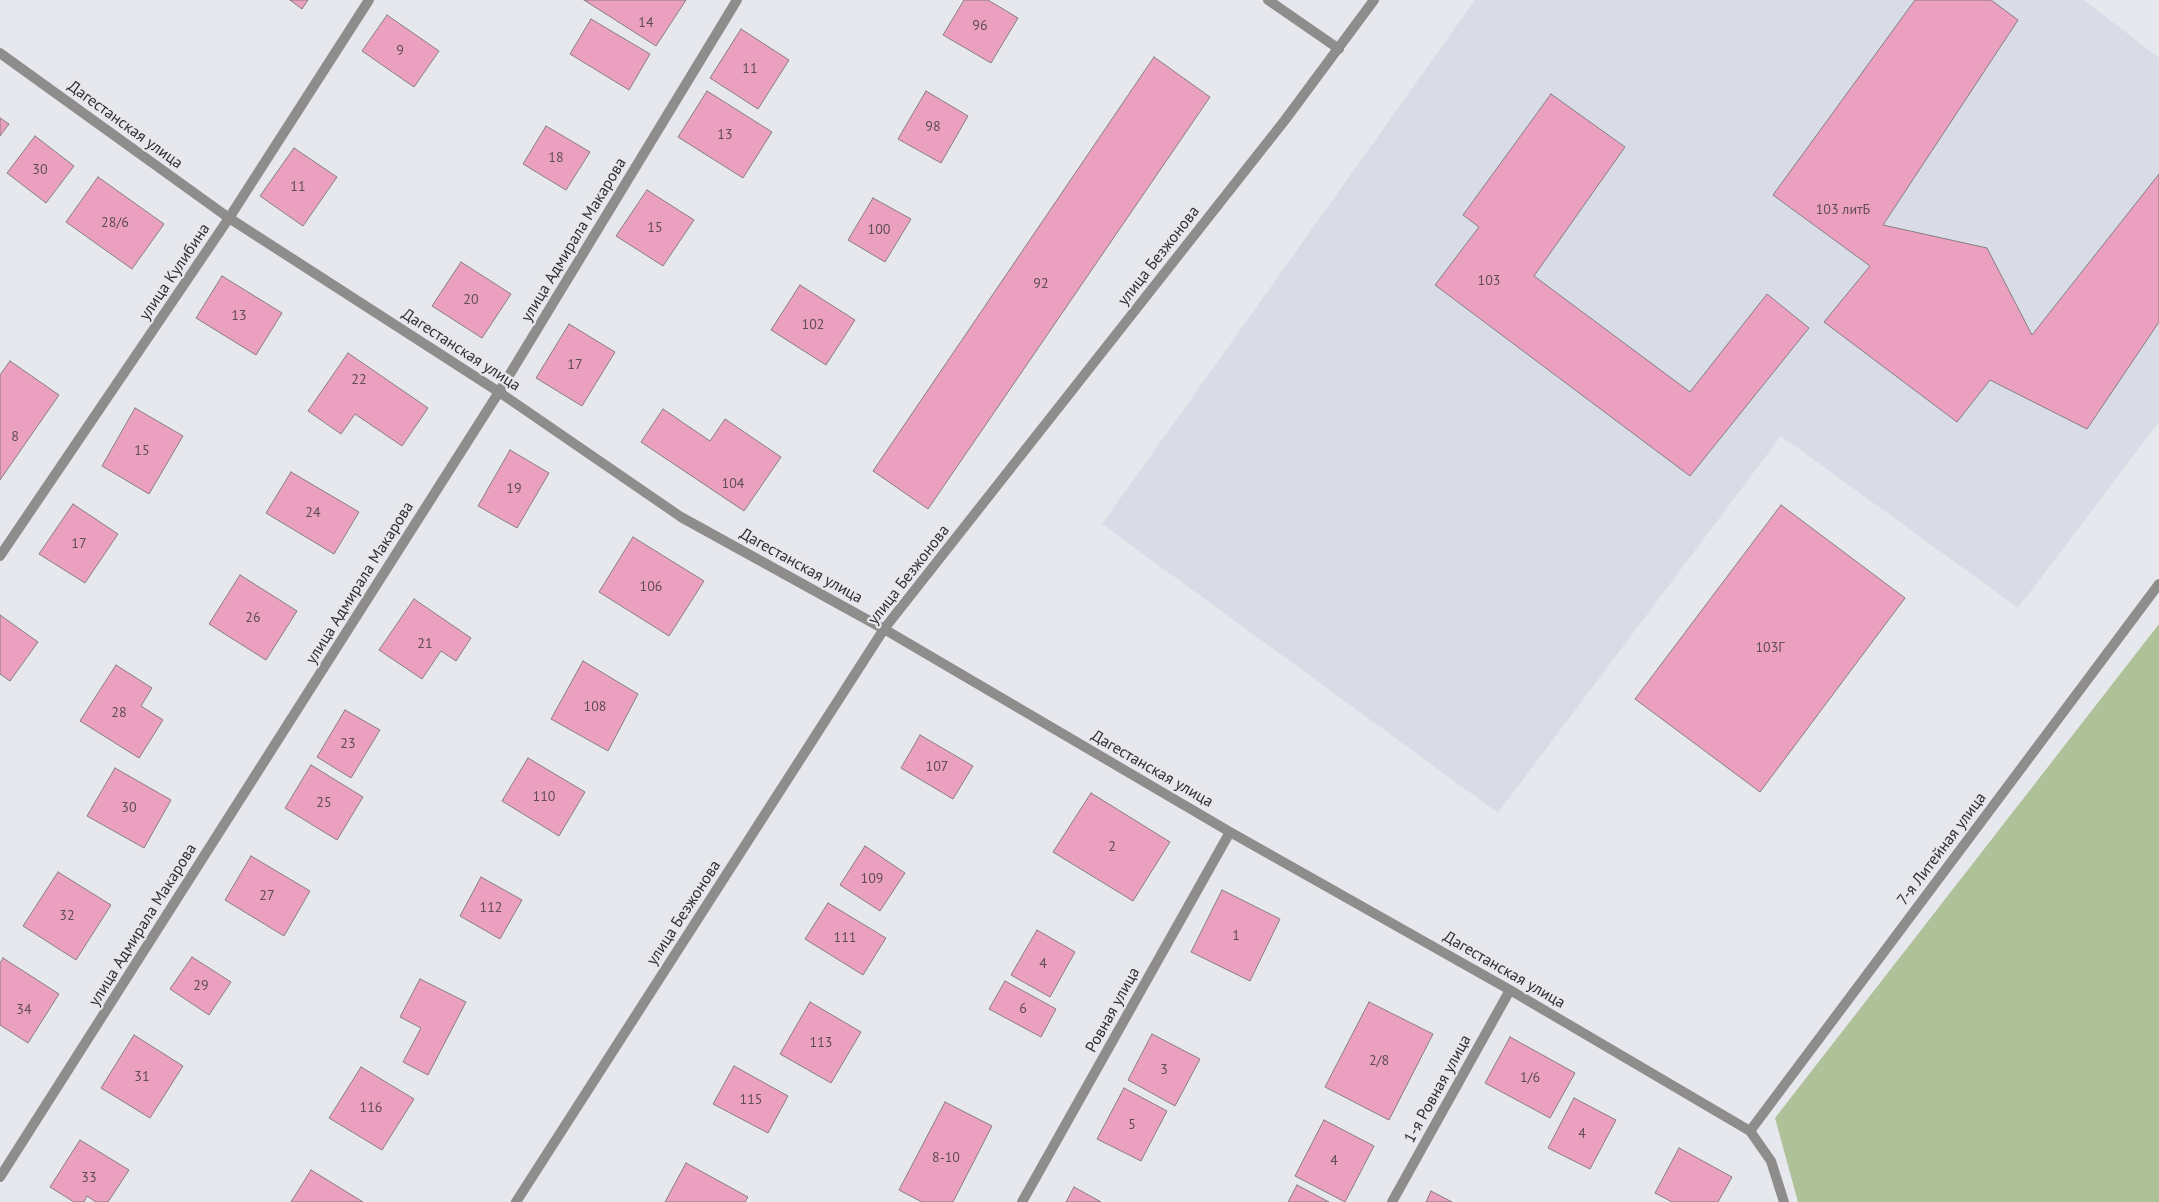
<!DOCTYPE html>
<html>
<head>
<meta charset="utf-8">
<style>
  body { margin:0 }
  canvas { display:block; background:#e7e8ed }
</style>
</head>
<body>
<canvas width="2159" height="1202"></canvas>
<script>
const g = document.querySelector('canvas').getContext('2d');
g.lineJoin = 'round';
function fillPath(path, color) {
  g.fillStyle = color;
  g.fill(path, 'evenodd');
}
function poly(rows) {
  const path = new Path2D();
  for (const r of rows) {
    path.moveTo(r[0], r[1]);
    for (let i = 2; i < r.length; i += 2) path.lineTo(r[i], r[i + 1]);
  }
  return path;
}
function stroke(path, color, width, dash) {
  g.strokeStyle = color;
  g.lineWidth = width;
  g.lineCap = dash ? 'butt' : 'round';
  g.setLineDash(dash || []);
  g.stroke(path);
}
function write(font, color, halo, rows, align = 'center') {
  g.font = font + ' "PT Sans",sans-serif';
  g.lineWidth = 4.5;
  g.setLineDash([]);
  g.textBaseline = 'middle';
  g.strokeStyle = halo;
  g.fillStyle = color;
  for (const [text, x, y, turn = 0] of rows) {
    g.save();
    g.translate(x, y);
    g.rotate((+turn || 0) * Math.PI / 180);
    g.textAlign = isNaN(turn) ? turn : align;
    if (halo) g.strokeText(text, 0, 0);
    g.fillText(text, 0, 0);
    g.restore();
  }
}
const built = poly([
  [1475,0,2084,0,2159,58,2159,422,2018,608,1781,436,1498,813,1102,524]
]);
const green = poly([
  [2159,624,2159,1202,1798,1202,1775,1118]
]);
const building = poly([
  [290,0,308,0,302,9,290,0],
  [584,0,686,0,656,46,584,0],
  [964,0,988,0,1018,18,991,63,943,35,964,0],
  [1915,0,1991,0,2018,20,1883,225,1987,248,2032,335,2159,174,2159,322,2087,429,1990,380,1957,422,1824,322,1870,266,1773,195,1915,0],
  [387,15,439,51,414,87,362,51,387,15],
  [591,19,650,54,629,90,570,54,591,19],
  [741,29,789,60,758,109,710,78,741,29],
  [1154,57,1210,97,928,509,873,471,1154,57],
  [707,91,772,132,743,178,678,137,707,91],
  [926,91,968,116,941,163,898,139,926,91],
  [1551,94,1625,147,1534,276,1690,392,1767,294,1809,328,1690,476,1435,285,1479,227,1463,215,1551,94],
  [0,118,9,124,0,136,0,118],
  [546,126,590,152,566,190,523,164,546,126],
  [35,136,74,166,46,203,7,173,35,136],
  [294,148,337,177,303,226,260,196,294,148],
  [98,177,164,224,132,269,66,222,98,177],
  [647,190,694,220,663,266,616,236,647,190],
  [873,198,911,219,885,262,848,240,873,198],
  [461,262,511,294,482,338,432,306,461,262],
  [222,276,282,313,256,355,196,318,222,276],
  [800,285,855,320,826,365,771,330,800,285],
  [569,324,615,352,582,406,536,378,569,324],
  [348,353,428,408,402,446,355,414,341,434,308,411,348,353],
  [10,361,59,395,0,480,0,375,10,361],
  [135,408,183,436,149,494,102,466,135,408],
  [663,409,710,441,725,419,781,457,744,511,641,442,663,409],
  [510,450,549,473,517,528,478,506,510,450],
  [291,472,359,512,334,554,266,513,291,472],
  [73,504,118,534,85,583,39,554,73,504],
  [1781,505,1905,598,1760,792,1635,699,1781,505],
  [633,537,704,581,669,636,599,592,633,537],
  [240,575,297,611,266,660,209,624,240,575],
  [414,599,471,638,456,661,441,651,422,679,379,650,414,599],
  [0,615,38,642,10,681,0,674,0,615],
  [583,661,638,694,608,751,551,719,583,661],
  [116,665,152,688,141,706,163,720,139,758,80,721,116,665],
  [345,710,380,730,351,778,317,757,345,710],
  [920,735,973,766,953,799,901,768,920,735],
  [528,758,585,792,559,836,502,801,528,758],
  [311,765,363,797,337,840,285,808,311,765],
  [115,768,171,800,144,848,87,816,115,768],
  [1091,793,1170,842,1133,901,1053,852,1091,793],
  [865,846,905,873,880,911,840,885,865,846],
  [251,856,310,891,284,936,225,900,251,856],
  [58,872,111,905,76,960,23,926,58,872],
  [481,877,522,900,500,939,460,916,481,877],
  [1222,890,1280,919,1250,981,1191,952,1222,890],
  [828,903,886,938,863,975,805,939,828,903],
  [1037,930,1075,952,1050,997,1011,975,1037,930],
  [192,957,231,982,209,1015,170,989,192,957],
  [3,958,59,994,28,1043,0,1025,0,963,3,958],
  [420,979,466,1002,428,1075,403,1062,421,1028,400,1017,420,979],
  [1005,981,1056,1009,1041,1037,989,1009,1005,981],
  [810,1002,861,1032,831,1083,780,1054,810,1002],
  [1369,1002,1433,1034,1389,1120,1325,1087,1369,1002],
  [1152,1034,1200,1059,1175,1106,1128,1080,1152,1034],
  [134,1035,183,1066,150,1118,101,1088,134,1035],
  [1510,1037,1575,1073,1550,1118,1485,1083,1510,1037],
  [734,1066,788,1096,768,1133,713,1104,734,1066],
  [361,1067,414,1099,382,1150,329,1118,361,1067],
  [1124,1088,1167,1111,1141,1161,1097,1139,1124,1088],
  [1574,1098,1616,1120,1590,1169,1548,1148,1574,1098],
  [945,1102,992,1126,953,1202,922,1202,899,1190,945,1102],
  [1324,1120,1374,1146,1345,1202,1295,1176,1324,1120],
  [80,1140,129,1170,108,1202,96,1202,87,1196,84,1202,74,1202,50,1187,80,1140],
  [1679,1148,1732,1177,1718,1202,1672,1202,1655,1193,1679,1148],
  [686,1163,748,1197,745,1202,665,1202,686,1163],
  [311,1170,363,1202,291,1202,311,1170],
  [1297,1185,1329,1202,1288,1202,1297,1185],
  [1074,1187,1101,1202,1066,1202,1074,1187],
  [1431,1191,1452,1202,1426,1202,1431,1191]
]);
const minor = poly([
  [1268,0,1339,49],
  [0,53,229,218,499,392,681,517,884,629,1230,832,1510,990,1750,1131,1771,1161,1784,1202],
  [0,556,229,218,369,0],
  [1750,1131,2159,584],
  [0,1177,499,392,737,0],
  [1022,1202,1230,832],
  [1392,1202,1510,990]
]);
const tertiary = poly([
  [516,1202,884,629,1285,120,1374,0]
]);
const numberNames = [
  ["14",646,23],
  ["96",980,26],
  ["9",400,51],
  ["11",750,69],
  ["98",933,127],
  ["13",725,135],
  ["18",556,158],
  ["30",40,170],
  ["11",298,187],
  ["103 литБ",1843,210],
  ["28/6",115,223],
  ["15",655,228],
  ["100",879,230],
  ["103",1489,281],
  ["92",1041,284],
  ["20",471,300],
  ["13",239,316],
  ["102",813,325],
  ["17",575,365],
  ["22",359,380],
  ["8",15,437],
  ["15",142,451],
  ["104",733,484],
  ["19",514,489],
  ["24",313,513],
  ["17",79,544],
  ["106",651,587],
  ["26",253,618],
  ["21",425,644],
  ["103Г",1770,648],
  ["108",595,707],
  ["28",119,713],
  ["23",348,744],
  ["107",937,767],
  ["110",544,797],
  ["25",324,803],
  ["30",129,808],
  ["2",1112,847],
  ["109",872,879],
  ["27",267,896],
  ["112",491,908],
  ["32",67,916],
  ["1",1236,936],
  ["111",845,938],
  ["4",1043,964],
  ["29",201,986],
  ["6",1023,1009],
  ["34",24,1010],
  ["113",821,1043],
  ["2/8",1379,1061],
  ["3",1164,1070],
  ["31",142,1077],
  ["1/6",1530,1078],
  ["115",751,1100],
  ["116",371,1108],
  ["5",1132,1125],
  ["4",1582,1134],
  ["8-10",946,1158],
  ["4",1334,1161],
  ["33",89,1178]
];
const streetNames = [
  ["Дагестанская улица",125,125,36],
  ["улица Адмирала Макарова",574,240,-59],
  ["улица Безжонова",1159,256,-52],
  ["улица Кулибина",175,272,-56],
  ["Дагестанская улица",461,350,33],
  ["Дагестанская улица",801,566,29],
  ["улица Безжонова",909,575,-52],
  ["улица Адмирала Макарова",360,583,-58],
  ["Дагестанская улица",1152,769,30],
  ["7-я Литейная улица",1942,849,-53],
  ["улица Безжонова",684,913,-57],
  ["улица Адмирала Макарова",143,925,-58],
  ["Дагестанская улица",1504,970,30],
  ["Ровная улица",1113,1010,-61],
  ["1-я Ровная улица",1438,1089,-61]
];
fillPath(built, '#d9dce7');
fillPath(green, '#aec198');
fillPath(building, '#eca0c0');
stroke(building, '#847f81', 1);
stroke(minor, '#8f8c8c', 10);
stroke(tertiary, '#8f8c8c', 10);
write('14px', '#5f4c56', null, numberNames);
write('16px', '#303032', '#e7e8ed', streetNames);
</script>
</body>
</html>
